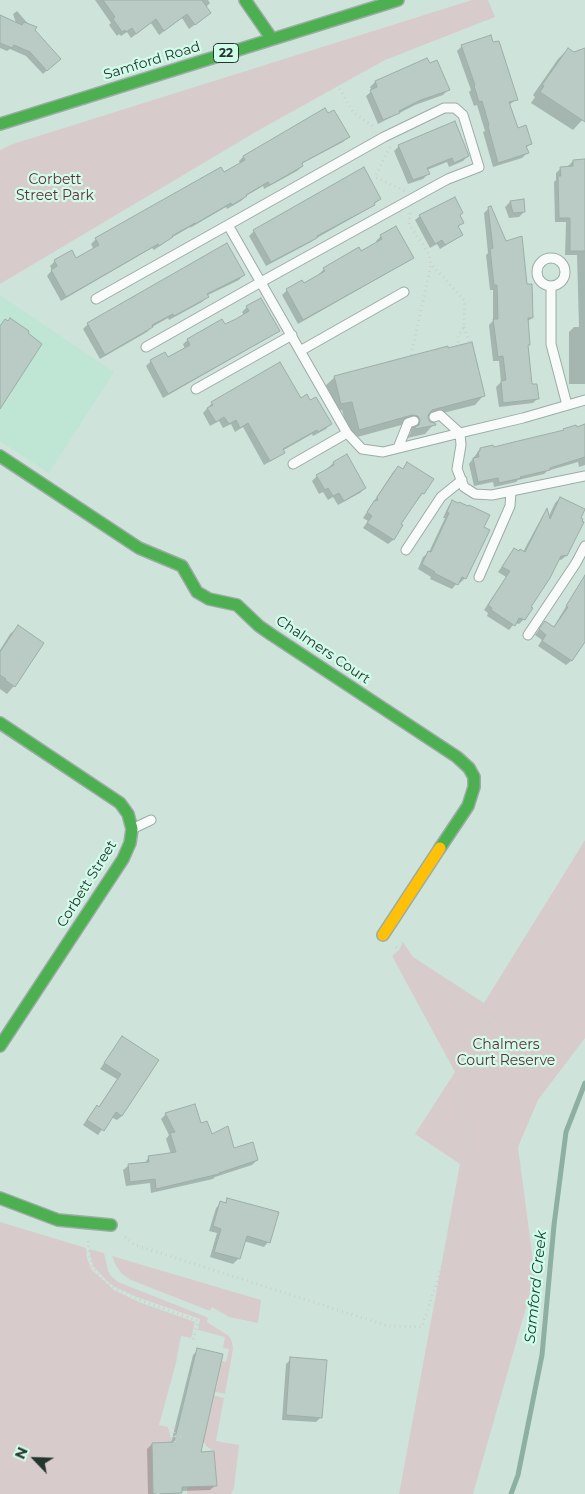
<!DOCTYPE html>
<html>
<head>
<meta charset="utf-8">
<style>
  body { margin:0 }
  #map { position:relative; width:585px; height:1494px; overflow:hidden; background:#cee4db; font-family:Montserrat,sans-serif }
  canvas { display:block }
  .north { position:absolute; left:10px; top:1434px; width:50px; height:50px; -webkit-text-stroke:4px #d1fce9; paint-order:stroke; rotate:294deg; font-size:14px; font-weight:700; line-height:20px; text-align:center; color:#24352e }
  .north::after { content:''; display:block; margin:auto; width:18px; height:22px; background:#24352e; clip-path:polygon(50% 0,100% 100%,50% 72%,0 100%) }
</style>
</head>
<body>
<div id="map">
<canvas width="585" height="1494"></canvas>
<div class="north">N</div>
</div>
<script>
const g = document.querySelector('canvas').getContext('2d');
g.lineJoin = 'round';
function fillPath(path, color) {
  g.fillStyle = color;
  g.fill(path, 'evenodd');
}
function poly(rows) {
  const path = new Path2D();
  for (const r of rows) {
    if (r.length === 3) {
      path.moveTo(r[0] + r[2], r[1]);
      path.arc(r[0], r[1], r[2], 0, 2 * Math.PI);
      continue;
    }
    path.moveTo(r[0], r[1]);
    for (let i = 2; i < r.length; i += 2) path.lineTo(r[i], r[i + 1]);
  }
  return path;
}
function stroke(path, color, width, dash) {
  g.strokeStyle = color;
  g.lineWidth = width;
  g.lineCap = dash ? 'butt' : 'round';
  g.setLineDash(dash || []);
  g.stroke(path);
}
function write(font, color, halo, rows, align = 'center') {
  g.font = font + ' Montserrat,sans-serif';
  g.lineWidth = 4.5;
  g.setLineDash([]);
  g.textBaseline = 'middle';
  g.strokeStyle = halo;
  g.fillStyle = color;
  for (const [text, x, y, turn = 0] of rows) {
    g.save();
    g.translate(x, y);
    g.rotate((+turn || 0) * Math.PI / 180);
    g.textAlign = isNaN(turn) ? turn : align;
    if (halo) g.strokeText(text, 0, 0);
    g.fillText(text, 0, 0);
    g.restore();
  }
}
const built = poly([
  [0,295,114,372,49,473,0,441]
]);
const green = poly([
  [472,0,488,0,495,17,385,60,259,130,0,284,0,150,13,144],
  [585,840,585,1038,538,1100,518,1147,535,1276,473,1494,399,1494,460,1164,415,1134,455,1072,392,956,399,950,403,942,413,957,484,1003],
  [0,1222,86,1248,87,1258,92,1270,114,1290,139,1302,195,1322,191,1338,181,1336,176,1363,159,1425,168,1427,172,1442,152,1443,153,1494,0,1494],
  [89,1249,104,1253,108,1271,111,1276,118,1282,204,1316,208,1318,207,1322,229,1336,232,1342,233,1349,225,1394,198,1388,216,1389,222,1361,226,1362,229,1349,223,1348,225,1337,198,1330,200,1319,137,1297,115,1287,107,1281,93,1266],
  [112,1256,261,1300,258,1323,229,1317,212,1307,210,1311,131,1280,122,1274,115,1264],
  [197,1391,224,1398,216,1441,239,1445,234,1488,231,1494,187,1494,187,1487,217,1485,214,1451,206,1446,205,1443,201,1442,205,1434,213,1398,196,1394]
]);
const shadow = poly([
  [95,0,208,0,210,3,206,7,205,17,189,29,182,18,159,35,151,23,131,38,127,32,121,36,119,34,117,36,109,25,111,23],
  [17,11,59,59,43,74,26,56,10,49,7,51,0,48,0,16,16,23,13,14],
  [462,46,517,99,509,105,517,129,530,144,526,148,527,153,522,158,493,167,483,132,485,131,477,105,474,106,469,92,471,90,457,51],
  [568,49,574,53,585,49,585,117,573,130,531,103,535,97,533,95,558,59],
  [427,59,448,90,443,95,415,105,378,124,366,96,372,91,370,87,375,82],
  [348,137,343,142,301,164,302,166,297,171,264,189,263,186,246,196,241,201,227,209,226,207,190,228,190,227,171,238,154,250,152,248,61,301,47,276,52,270,50,266,55,261,76,260,94,250,91,244,96,239,224,174,240,164,239,161,243,157],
  [399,146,468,156,463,161,449,167,447,162,427,170,428,174,423,179,408,184,394,151],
  [585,160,585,384,569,384,569,332,574,327,579,327,577,255,565,255,566,222,555,222,554,182,556,180,556,173,561,168,568,168,568,166,573,161],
  [380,199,368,209,315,239,311,242,266,266,249,236,254,231],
  [522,201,524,212,519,217,509,218,505,207,510,202],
  [489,208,532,318,527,322,529,345,527,347,531,386,538,398,533,403,499,407,496,387,501,382,499,361,493,361,489,325,493,321,493,290,490,290,486,255,488,253,484,213],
  [420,216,459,216,462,222,457,227,461,234,456,239,440,249,437,244,430,248,415,220],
  [381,236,412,257,407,262,298,324,282,295,287,290,303,285,320,276,319,274,324,269,377,243,376,241],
  [243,275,239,280,206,296,207,297,202,302,169,320,168,318,152,327,147,332,100,359,83,329,88,324],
  [247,307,278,331,273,335,163,398,146,366,151,361,164,354,167,359,185,349,183,344,188,340,225,326,244,315,242,312],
  [335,377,484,395,475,405,427,417,430,423,434,424,425,434,407,438,410,434,411,430,409,426,405,424,350,439,342,410,332,413,325,386],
  [301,400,330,424,326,429,313,436,312,434,282,451,283,452,278,457,264,465,243,427,235,432,231,424,223,428,219,421,210,426,203,413,212,403],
  [585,426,585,465,579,467,578,462,547,471,544,474,518,480,516,482,494,487,493,482,474,486,469,464,480,449,494,448,562,432,564,430,576,427,577,428],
  [333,463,365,488,360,493,338,505,333,497,328,500,323,492,319,494,312,481,317,476,329,469,328,468],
  [407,464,423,493,400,524,402,526,393,540,388,544,363,528,368,521,363,518,393,472,398,467,402,470],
  [560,498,566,556,561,560,559,559,530,608,524,619,519,624,515,623,509,630,487,616,488,613,484,610,506,577,498,572,510,555,515,550,523,552,543,515,546,511,548,518,555,503],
  [452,502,465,578,460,583,458,582,452,589,430,579,431,577,418,569,423,557,429,552,445,518,443,518,448,507],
  [585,575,585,640,571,661,566,665,538,646,542,640,535,635,540,628,553,628],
  [18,627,14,686,7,694,0,689,0,650,10,634],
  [122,1038,122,1116,117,1120,111,1117,98,1135,83,1125,92,1112,97,1107,98,1108,117,1079,100,1069,118,1043],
  [166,1114,200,1125,211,1136,234,1149,257,1160,252,1165,215,1177,213,1179,151,1193,150,1183,126,1186,123,1170,128,1166,144,1164,149,1157,171,1154,166,1139,169,1135,161,1119],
  [228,1199,268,1242,264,1247,244,1241,238,1259,233,1264,210,1257,217,1233,209,1231,216,1208,221,1203,224,1204],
  [198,1350,199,1453,216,1485,210,1490,181,1491,179,1494,148,1494,147,1449,152,1444,171,1443,193,1355],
  [291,1359,321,1417,316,1422,282,1420,286,1364]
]);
const stream = poly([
  [511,1494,518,1475,542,1355,554,1225,566,1132,585,1083]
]);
const building = poly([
  [103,0,202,0,211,13,195,25,187,14,164,31,156,19,136,34,132,28,126,32,125,30,122,32,113,19,115,17,103,0],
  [0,15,22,25,24,22,37,27,35,30,61,59,47,71,30,52,14,45,12,48,0,43,0,15],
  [491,35,493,42,499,41,518,100,509,102,518,128,526,125,532,144,526,146,529,153,498,163,488,126,489,125,482,101,479,102,474,86,475,85,461,45,491,35],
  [568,48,574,52,585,48,585,122,540,92,544,86,542,85,568,48],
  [427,58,430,63,437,60,450,90,421,100,399,111,400,113,383,120,370,90,377,87,375,81,427,58],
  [325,108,328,113,334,110,350,137,302,163,303,166,270,185,268,182,246,195,247,196,232,205,231,203,195,224,195,223,172,236,173,237,159,246,158,244,66,297,51,270,57,266,54,260,72,250,76,258,99,245,95,238,221,167,224,172,245,160,243,156,325,108],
  [455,121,469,156,454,163,452,158,427,168,430,174,413,180,398,145,455,121],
  [585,159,585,251,570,251,570,218,559,218,558,176,561,176,560,167,573,166,573,160,585,159],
  [364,167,381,199,374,203,375,205,317,236,317,238,271,262,253,230,364,167],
  [455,197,463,213,460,215,464,223,458,226,463,235,445,245,442,240,435,244,419,215,455,197],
  [524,199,525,212,513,213,510,201,524,199],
  [491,206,506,241,522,236,527,284,532,284,533,318,528,318,530,345,528,345,532,384,537,384,539,399,503,403,501,381,506,380,503,356,498,357,493,319,498,319,497,285,494,285,490,249,493,248,488,207,491,206],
  [396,226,414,258,303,320,286,289,302,280,304,283,325,271,323,268,359,247,361,251,382,239,380,235,396,226],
  [227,243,245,275,207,294,209,297,174,316,173,314,152,325,153,327,105,355,87,323,227,243],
  [261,298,280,331,168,394,150,360,165,352,168,357,190,345,187,339,222,319,225,324,236,319,249,311,246,306,261,298],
  [10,318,29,331,28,333,42,344,0,409,0,326,5,319,8,321,10,318],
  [472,342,485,396,432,410,428,415,428,418,430,422,435,423,436,425,416,429,415,427,419,425,420,420,418,416,412,415,359,430,352,402,341,404,334,376,448,346,448,348,472,342],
  [280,362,301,398,307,394,310,400,316,397,332,424,318,432,317,430,283,449,285,453,270,461,248,423,240,428,236,420,229,424,224,417,216,422,207,408,213,405,211,402,280,362],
  [585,424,585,457,550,468,550,470,520,477,522,478,499,483,498,478,478,482,473,458,479,457,478,452,480,451,480,448,493,445,494,447,514,442,564,430,563,429,576,425,577,427,585,424],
  [347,454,366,488,344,501,339,493,333,496,328,488,325,490,316,475,334,465,333,462,347,454],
  [407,462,434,479,424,494,422,493,401,524,403,525,394,540,367,523,372,516,367,512,374,501,378,500,377,497,398,466,403,469,407,462],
  [560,497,585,509,581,518,583,519,582,521,584,522,567,556,564,555,563,556,561,556,550,578,531,607,533,608,525,620,519,618,515,626,491,610,492,608,488,605,510,571,502,567,514,548,519,551,520,549,525,552,547,508,550,519,560,497],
  [452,500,458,503,459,502,468,506,469,505,490,515,484,527,490,530,466,579,462,577,458,585,434,573,435,572,422,564,428,551,431,552,449,513,447,512,452,500],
  [585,575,585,642,572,661,542,641,546,635,539,629,545,621,554,627,568,607,566,606,585,575],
  [18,625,44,643,15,687,5,680,6,679,0,675,0,652,18,625],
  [122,1036,159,1060,122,1116,116,1112,104,1131,87,1120,97,1105,99,1107,121,1074,104,1063,122,1036],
  [195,1104,201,1123,207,1121,212,1134,228,1126,234,1148,253,1142,258,1160,219,1173,219,1174,156,1189,155,1179,130,1182,128,1164,149,1162,148,1156,176,1152,170,1133,175,1132,165,1113,195,1104],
  [227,1198,279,1212,270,1243,247,1236,240,1259,214,1252,221,1229,213,1226,220,1201,226,1203,227,1198],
  [197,1348,223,1354,201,1452,214,1451,217,1486,182,1487,182,1493,153,1494,152,1443,174,1442,197,1348],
  [290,1357,327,1360,322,1418,286,1415,290,1357]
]);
const path = poly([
  [327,67,353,112,364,120,376,128],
  [390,147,375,177,405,191],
  [410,213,409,224,429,254,431,264,465,301,464,327,458,336,458,345],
  [464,327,469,342],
  [411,355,431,265],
  [396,947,415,971,489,1024],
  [125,1237,135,1245,388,1326,422,1327,453,1234,474,1186,461,1096,467,1059,532,954,568,909,585,876],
  [88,1241,89,1254,94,1269,106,1283,125,1293,145,1302,198,1321,193,1340],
  [174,1427,174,1436,182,1437],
  [174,1436,175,1444],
  [158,1494,158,1491]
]);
const lane = poly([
  [551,272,14],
  [551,286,551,344,567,405],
  [96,299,228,225,347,433,362,449,383,452,460,433,523,418,585,400],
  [146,347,261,282,435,186,448,179,479,167,463,115,455,108,444,108,384,137,228,225],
  [300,351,404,292],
  [196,389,292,335],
  [434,417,440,415,460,433,461,445,457,469,464,487,475,494,492,495,585,476],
  [398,448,408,423,414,421],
  [293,464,347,433],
  [406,550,441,497,462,480],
  [479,577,510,506,511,492],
  [528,635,576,563,585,546],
  [132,829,151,820]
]);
const fast = poly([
  [245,0,272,39],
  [0,124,398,0],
  [0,456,139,548,182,566,197,592,209,599,237,605,259,626,272,635,457,757,469,768,474,777,474,787,468,806,440,848],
  [0,723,120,803,128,814,132,829,130,843,123,859,0,1046],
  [0,1198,58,1220,111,1225]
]);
const slow = poly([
  [383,935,440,848]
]);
const shields = [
  [226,53,25]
];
const shieldNames = [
  ["22",226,53]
];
const streetNames = [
  ["Samford Road",152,61,-17],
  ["Chalmers Court",323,650,34],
  ["Corbett Street",87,884,-58]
];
const parkNames = [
  ["Corbett",55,180],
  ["Street Park",55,196],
  ["Chalmers",506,1045],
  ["Court Reserve",506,1061]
];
const waterNames = [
  ["Samford Creek",536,1287,-84]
];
fillPath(built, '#bfe5d5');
fillPath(green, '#d7cccb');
fillPath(shadow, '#0003');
stroke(stream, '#8eb0a2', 5);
fillPath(building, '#b9cbc4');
stroke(building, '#9caea7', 1);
stroke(lane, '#9baca5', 11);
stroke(fast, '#9baca5', 14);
stroke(slow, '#9baca5', 14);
stroke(path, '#cad0cd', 3, [1, 4]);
stroke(lane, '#f8fbfa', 9);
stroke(fast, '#4caf50', 11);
stroke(slow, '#ffc107', 11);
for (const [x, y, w] of shields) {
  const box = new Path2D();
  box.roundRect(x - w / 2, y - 9.5, w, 19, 4);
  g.fillStyle = '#d1fce9';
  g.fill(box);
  stroke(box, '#24352e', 1);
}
write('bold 12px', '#24352e', null, shieldNames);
write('14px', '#24352e', '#d1fce9', streetNames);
write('14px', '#622c38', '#d1fce9', parkNames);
write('italic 15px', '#0f4534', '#d1fce9', waterNames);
</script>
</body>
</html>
